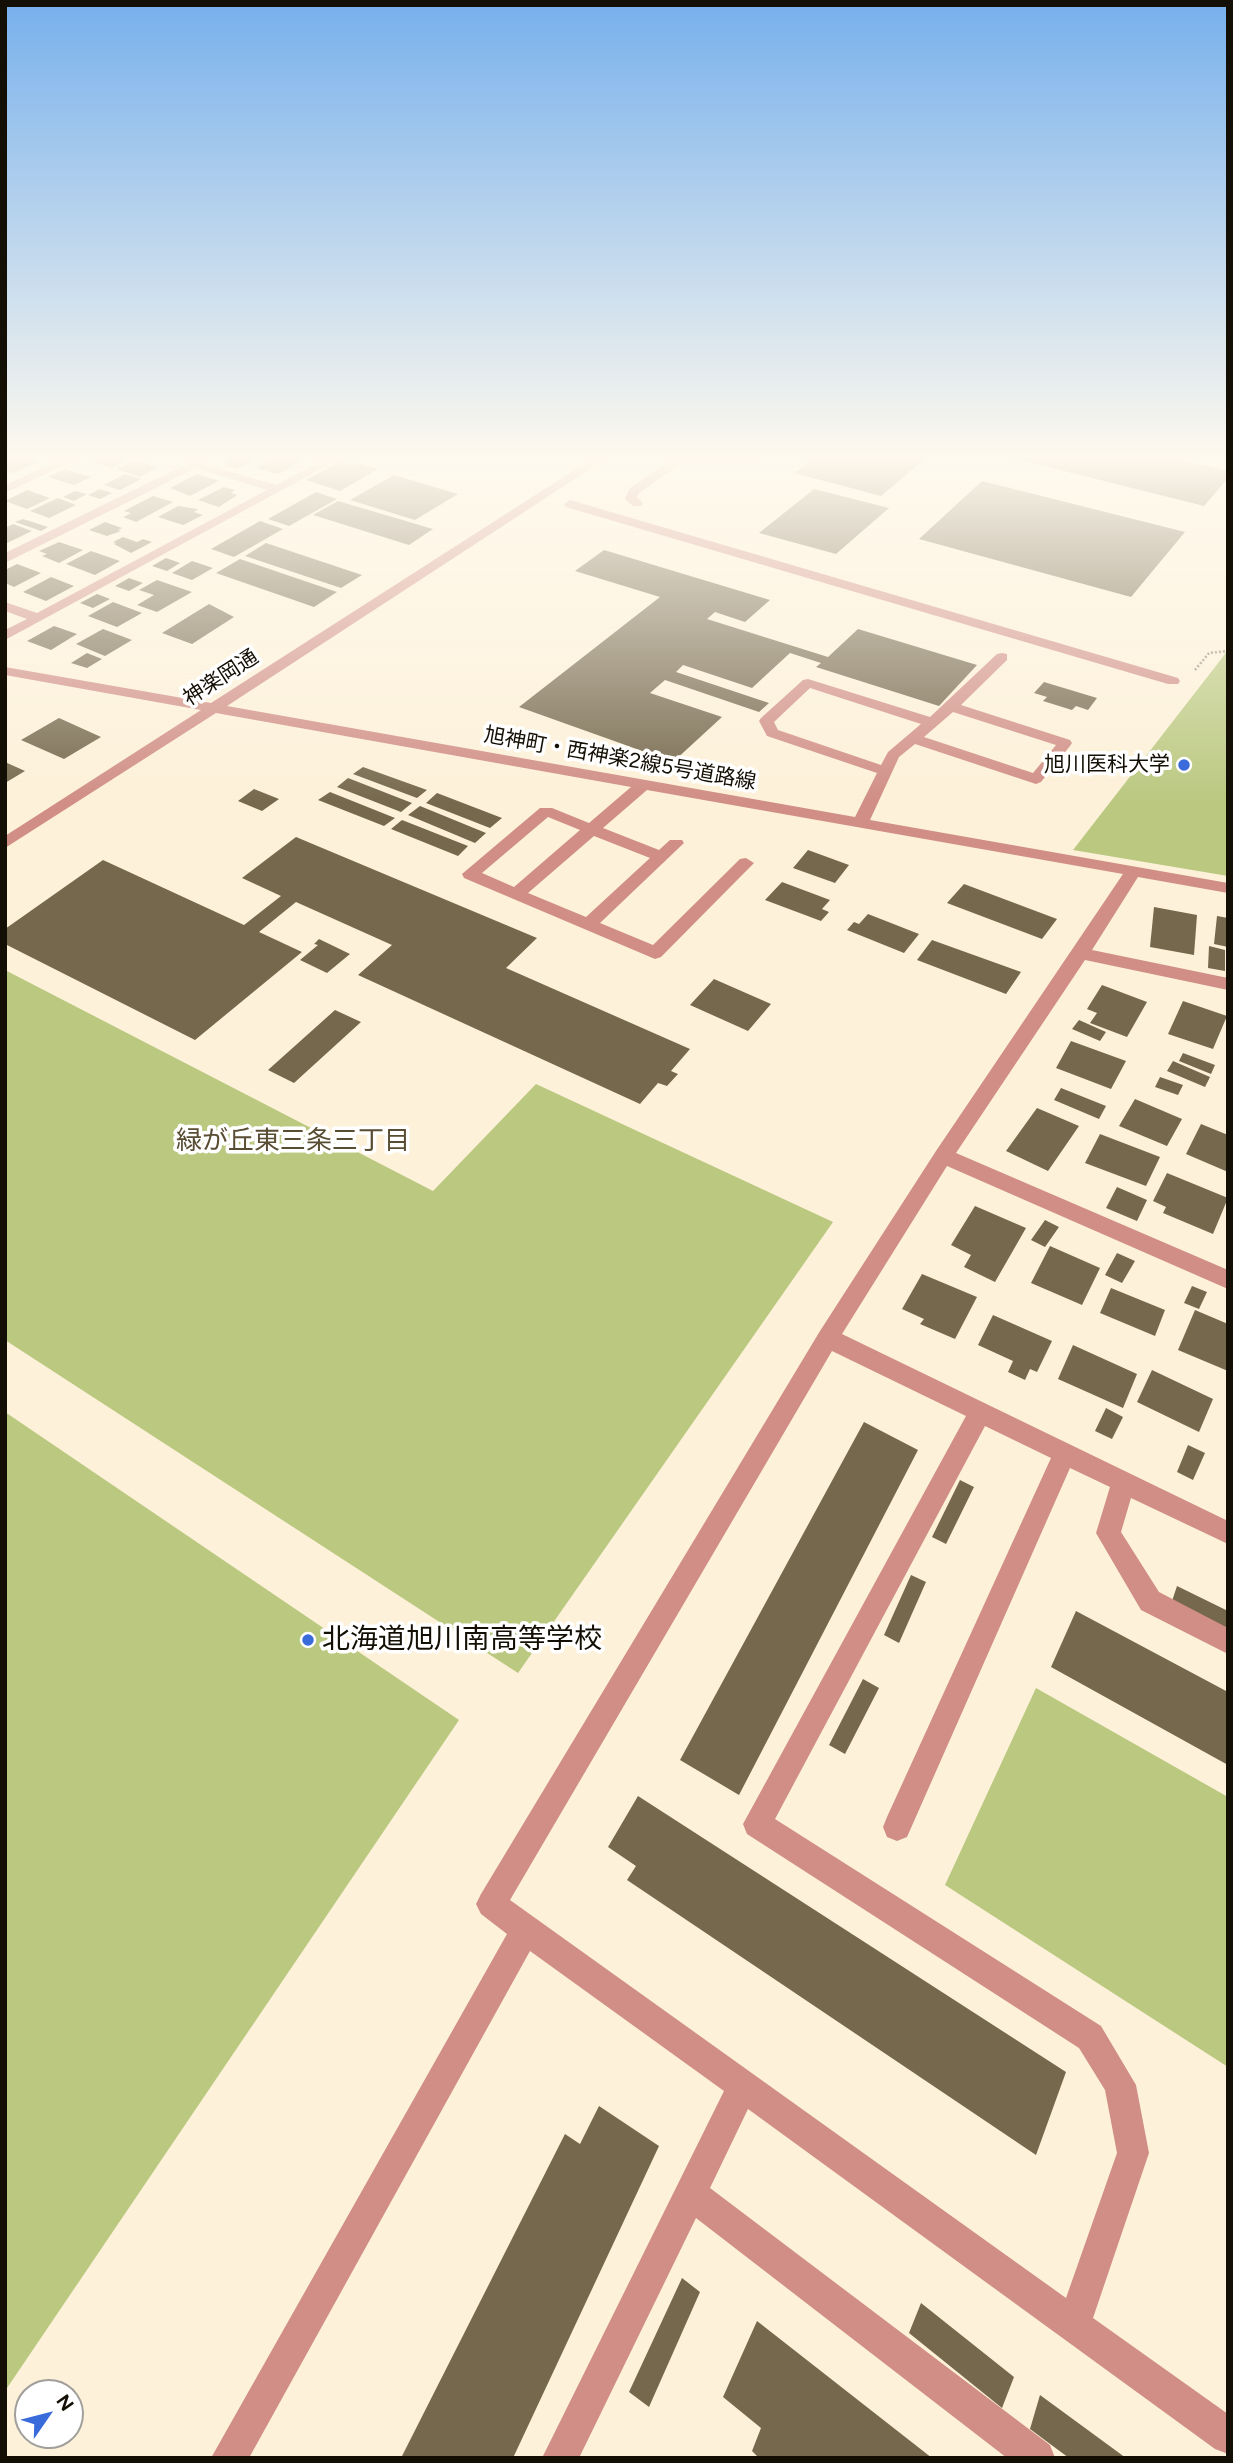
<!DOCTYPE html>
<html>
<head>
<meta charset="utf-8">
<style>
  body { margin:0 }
  #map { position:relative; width:1233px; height:2463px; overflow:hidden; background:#fdf1d9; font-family:Figtree,sans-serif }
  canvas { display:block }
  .frame { position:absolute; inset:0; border:7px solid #140f05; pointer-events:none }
  .north { position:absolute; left:14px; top:2379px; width:70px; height:70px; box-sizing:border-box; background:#fff; border:2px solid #a19f9b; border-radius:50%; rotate:55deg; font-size:19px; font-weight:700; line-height:28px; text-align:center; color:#140f05 }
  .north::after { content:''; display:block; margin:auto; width:24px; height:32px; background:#3a6bdb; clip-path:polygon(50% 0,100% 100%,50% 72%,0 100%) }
</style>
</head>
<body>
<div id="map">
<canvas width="1233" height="2463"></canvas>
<div class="frame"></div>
<div class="north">N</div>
</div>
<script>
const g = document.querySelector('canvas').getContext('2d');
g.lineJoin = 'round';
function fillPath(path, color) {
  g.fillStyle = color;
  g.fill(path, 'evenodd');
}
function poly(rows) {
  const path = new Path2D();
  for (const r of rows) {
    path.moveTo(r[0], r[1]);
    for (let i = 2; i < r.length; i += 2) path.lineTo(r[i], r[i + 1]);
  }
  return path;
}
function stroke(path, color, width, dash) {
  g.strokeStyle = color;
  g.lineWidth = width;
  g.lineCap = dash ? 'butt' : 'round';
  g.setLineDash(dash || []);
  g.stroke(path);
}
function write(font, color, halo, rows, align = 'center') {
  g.font = font + ' Figtree,"Noto Sans JP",sans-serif';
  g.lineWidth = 7;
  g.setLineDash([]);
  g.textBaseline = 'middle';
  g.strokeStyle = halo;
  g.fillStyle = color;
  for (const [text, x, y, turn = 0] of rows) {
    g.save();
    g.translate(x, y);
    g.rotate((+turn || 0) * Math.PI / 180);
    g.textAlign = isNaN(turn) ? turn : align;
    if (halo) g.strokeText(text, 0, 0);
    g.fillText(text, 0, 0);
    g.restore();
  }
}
const green = poly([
  [1228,649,1228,876,1073,850,1222,658],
  [5,970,433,1191,536,1084,833,1222,518,1673,5,1340],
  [5,1412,459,1720,5,2391],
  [1036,1688,1228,1797,1228,2067,945,1885]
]);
const building = poly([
  [16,458,27,458,38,462,14,473,5,470,5,463],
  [130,458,111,468,92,462,96,460,91,459],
  [231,458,258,458,236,469,224,465,228,463,223,462],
  [273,458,286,458,300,462,278,474,256,468],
  [814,458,850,461,853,458,926,458,881,496,794,473],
  [1012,458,1174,458,1228,471,1228,478,1204,506],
  [135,460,158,467,140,477,117,469],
  [340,462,353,466,358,463,378,469,340,491,306,480],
  [65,469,91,477,74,485,48,477],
  [125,474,141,479,120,490,104,485],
  [197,474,219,481,190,496,170,488],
  [394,475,458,494,415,520,350,500],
  [982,481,1185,532,1131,597,919,539],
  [224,487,235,490,231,493,237,495,219,507,198,500],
  [100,489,112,493,100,499,88,495],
  [814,489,889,508,836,554,759,533],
  [27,490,50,498,27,509,5,501],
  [75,491,87,494,74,501,63,497],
  [316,492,337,499,289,526,268,519],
  [153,496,173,502,136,522,123,517,131,513,124,511],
  [58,498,76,505,49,518,30,511],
  [338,501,433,529,409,545,313,515],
  [178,506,198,509,194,512,203,515,183,525,158,517],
  [23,519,48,527,41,531,15,522],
  [260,521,283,529,234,557,211,549],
  [105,522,122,528,118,530,121,531,107,536,89,530],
  [13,524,32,531,5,544,5,528],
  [123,537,137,542,143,539,152,542,131,553,114,544,116,543,113,542],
  [59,542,83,550,59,563,42,556,47,554,39,551],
  [266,543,362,575,341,588,245,556],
  [604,550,770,600,745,622,715,612,707,619,828,657,858,629,977,665,939,706,816,667,821,663,790,653,752,688,683,665,676,672,769,703,759,712,665,680,650,693,722,717,673,762,519,707,660,597,575,571],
  [91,551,120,561,95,575,66,564],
  [166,558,180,563,167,571,152,566],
  [240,559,337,592,314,607,216,573],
  [192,561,213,568,192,580,172,573],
  [17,564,41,573,14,587,5,583,5,570],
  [51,577,74,586,46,601,23,592],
  [129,578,143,583,129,591,115,586],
  [157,580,192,592,157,612,137,605,154,595,139,590],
  [97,594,110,599,93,608,80,603],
  [113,602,142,613,117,627,88,616],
  [209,604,234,617,192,644,162,633],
  [54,626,77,634,51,650,27,641],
  [103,629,132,640,105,656,76,644],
  [87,653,102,659,87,668,71,663],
  [1044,682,1097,698,1088,710,1076,706,1072,710,1043,701,1047,697,1034,693],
  [59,718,101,737,64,759,21,740],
  [5,762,25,771,5,783],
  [363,767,427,790,417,798,353,774],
  [348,778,412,803,401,812,337,787],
  [254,789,279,799,262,811,238,801],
  [330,792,395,818,384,826,318,800],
  [437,793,502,818,490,828,426,803],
  [420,806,486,833,475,843,408,815],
  [402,820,468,846,458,856,391,829],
  [296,837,537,938,506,968,690,1049,671,1071,678,1074,667,1086,658,1083,640,1104,358,975,392,945,296,902,259,932,302,952,195,1040,5,944,5,929,103,860,244,925,281,896,242,878],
  [808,850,849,865,835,883,793,868],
  [782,882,830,900,822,909,829,912,821,921,765,900],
  [964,884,1057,919,1042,939,947,903],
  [1154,907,1197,915,1194,955,1150,947],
  [868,914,919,934,904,953,847,930,854,922,859,924],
  [1217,916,1228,918,1228,947,1214,944],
  [319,939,350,954,327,973,300,960,318,945,314,944],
  [932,940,1021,972,1006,994,917,960],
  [1209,946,1225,950,1225,971,1208,968],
  [714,979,771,1004,748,1031,690,1005],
  [1102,985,1147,1002,1127,1037,1090,1023,1097,1013,1087,1009],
  [1183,1001,1227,1016,1213,1049,1168,1034],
  [335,1010,361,1022,294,1083,268,1070],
  [1079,1020,1106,1032,1100,1041,1072,1029],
  [1071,1041,1126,1061,1111,1089,1056,1068],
  [1183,1053,1215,1065,1211,1074,1179,1061],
  [1173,1061,1210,1077,1205,1087,1167,1071],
  [1160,1077,1183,1085,1178,1095,1155,1087],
  [1061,1088,1106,1106,1099,1119,1054,1100],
  [1135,1099,1182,1119,1167,1146,1119,1126],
  [1037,1108,1079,1126,1048,1171,1006,1151],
  [1201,1124,1228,1135,1228,1172,1186,1154],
  [1100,1134,1160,1157,1146,1186,1085,1163],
  [1167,1173,1228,1198,1213,1234,1163,1213,1166,1207,1153,1201],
  [1117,1187,1147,1200,1137,1221,1106,1208],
  [975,1206,1026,1228,995,1282,964,1267,971,1255,951,1245],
  [1045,1220,1059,1227,1045,1247,1031,1240],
  [1050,1246,1100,1268,1082,1305,1031,1283],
  [1117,1253,1135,1261,1122,1283,1105,1275],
  [922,1274,977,1297,955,1339,920,1324,924,1319,902,1309],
  [1192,1286,1207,1292,1199,1309,1184,1303],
  [1111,1288,1165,1310,1155,1336,1100,1313],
  [1195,1310,1228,1324,1228,1371,1178,1350],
  [993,1315,1052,1341,1037,1372,1030,1369,1025,1380,1008,1372,1013,1361,978,1345],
  [1073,1345,1137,1374,1123,1408,1058,1379],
  [1152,1370,1213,1399,1199,1432,1137,1402],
  [1106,1408,1123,1417,1112,1439,1095,1431],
  [864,1422,918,1450,739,1795,680,1760],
  [1188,1445,1205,1453,1193,1480,1177,1472],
  [960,1480,974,1487,946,1544,932,1537],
  [911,1575,926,1582,899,1643,884,1635],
  [1177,1586,1228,1611,1228,1629,1172,1601],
  [1076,1611,1228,1692,1228,1765,1051,1667],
  [863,1679,879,1688,845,1754,829,1745],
  [638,1796,1066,2072,1036,2155,627,1880,636,1866,608,1847],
  [599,2106,659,2146,513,2458,401,2458,565,2134,580,2144],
  [682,2278,700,2292,649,2407,629,2392],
  [921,2303,1014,2377,1002,2408,909,2333],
  [757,2321,932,2458,759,2458,752,2451,761,2428,723,2397],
  [1040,2395,1126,2458,1069,2458,1030,2429]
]);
const path = poly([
  [1195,670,1209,653,1228,651]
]);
const minor = poly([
  [64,458,80,458,5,493,5,485,64,458],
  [326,458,341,458,5,640,5,630,27,619,5,611,5,602,37,613,267,490,196,468,9,561,5,562,5,553,191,462,199,462,276,485,326,458],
  [593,458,607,458,227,706,855,817,877,773,767,736,759,721,761,718,803,680,808,679,930,717,997,654,1002,653,1007,654,1007,660,961,705,1070,740,1072,743,1070,746,1041,782,1036,784,915,744,899,757,870,820,1228,883,1228,893,1138,877,1092,950,1228,978,1228,990,1085,960,956,1153,1228,1270,1228,1289,947,1166,842,1334,1228,1521,1228,1544,1131,1498,1121,1532,1159,1592,1228,1628,1228,1654,1141,1610,1096,1533,1110,1487,1070,1468,907,1837,897,1841,887,1837,883,1827,887,1817,1051,1458,985,1426,775,1819,1101,2026,1136,2085,1149,2153,1093,2318,1228,2414,1228,2454,1215,2449,748,2109,710,2188,1050,2445,1055,2458,1007,2458,696,2218,579,2458,542,2458,724,2091,530,1951,249,2458,211,2458,507,1934,481,1914,476,1904,481,1894,820,1331,936,1151,1123,874,647,790,603,828,659,850,670,840,682,840,684,843,600,923,653,945,740,859,746,858,754,863,661,957,655,959,464,878,462,874,540,808,552,808,589,823,631,787,216,713,5,848,5,836,201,710,5,675,5,667,211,703,593,458],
  [810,688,921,724,888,752,881,765,778,730,774,722,810,688],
  [953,712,1056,745,1033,773,924,737,953,712],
  [548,817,580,830,514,887,482,873,548,817],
  [594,836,650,858,586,917,528,893,594,836],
  [832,1351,966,1416,743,1824,747,1834,1079,2048,1105,2090,1117,2153,1066,2298,510,1900,832,1351],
  [674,458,758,458,752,461,711,464,685,461,639,493,637,497,643,503,641,506,633,506,627,501,625,498,630,488,674,458],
  [570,500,1178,678,1180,681,1178,684,1168,684,566,507,564,504,570,500]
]);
const markers = [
  [1184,765,7,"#3a6bdb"],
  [308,1640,7,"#3a6bdb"]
];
const farStreetnames = [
  ["神楽岡通",221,678,-33],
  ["旭神町・西神楽2線5号道路線",620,759,10]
];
const farPoinames = [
  ["旭川医科大学",1170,765]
];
const neighbourhoodNames = [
  ["緑が丘東三条三丁目",293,1141]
];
const nearPoinames = [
  ["北海道旭川南高等学校",322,1640]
];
fillPath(green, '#bac880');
fillPath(building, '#75684d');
stroke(path, '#9b9280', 2.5, [2, 2]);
fillPath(minor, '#d08e86');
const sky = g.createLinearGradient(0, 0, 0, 803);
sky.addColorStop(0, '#77b0ec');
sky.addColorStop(0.57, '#fef9ee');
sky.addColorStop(1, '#fef9ee00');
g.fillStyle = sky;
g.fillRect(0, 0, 1233, 803);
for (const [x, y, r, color] of markers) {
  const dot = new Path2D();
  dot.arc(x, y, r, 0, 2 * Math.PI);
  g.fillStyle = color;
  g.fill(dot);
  stroke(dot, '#fff', 2.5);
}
write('21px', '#140f05', '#fff', farStreetnames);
write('21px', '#140f05', '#fff', farPoinames, 'right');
write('26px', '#594d33', '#fff', neighbourhoodNames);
write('28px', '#140f05', '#fff', nearPoinames, 'left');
</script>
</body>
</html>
